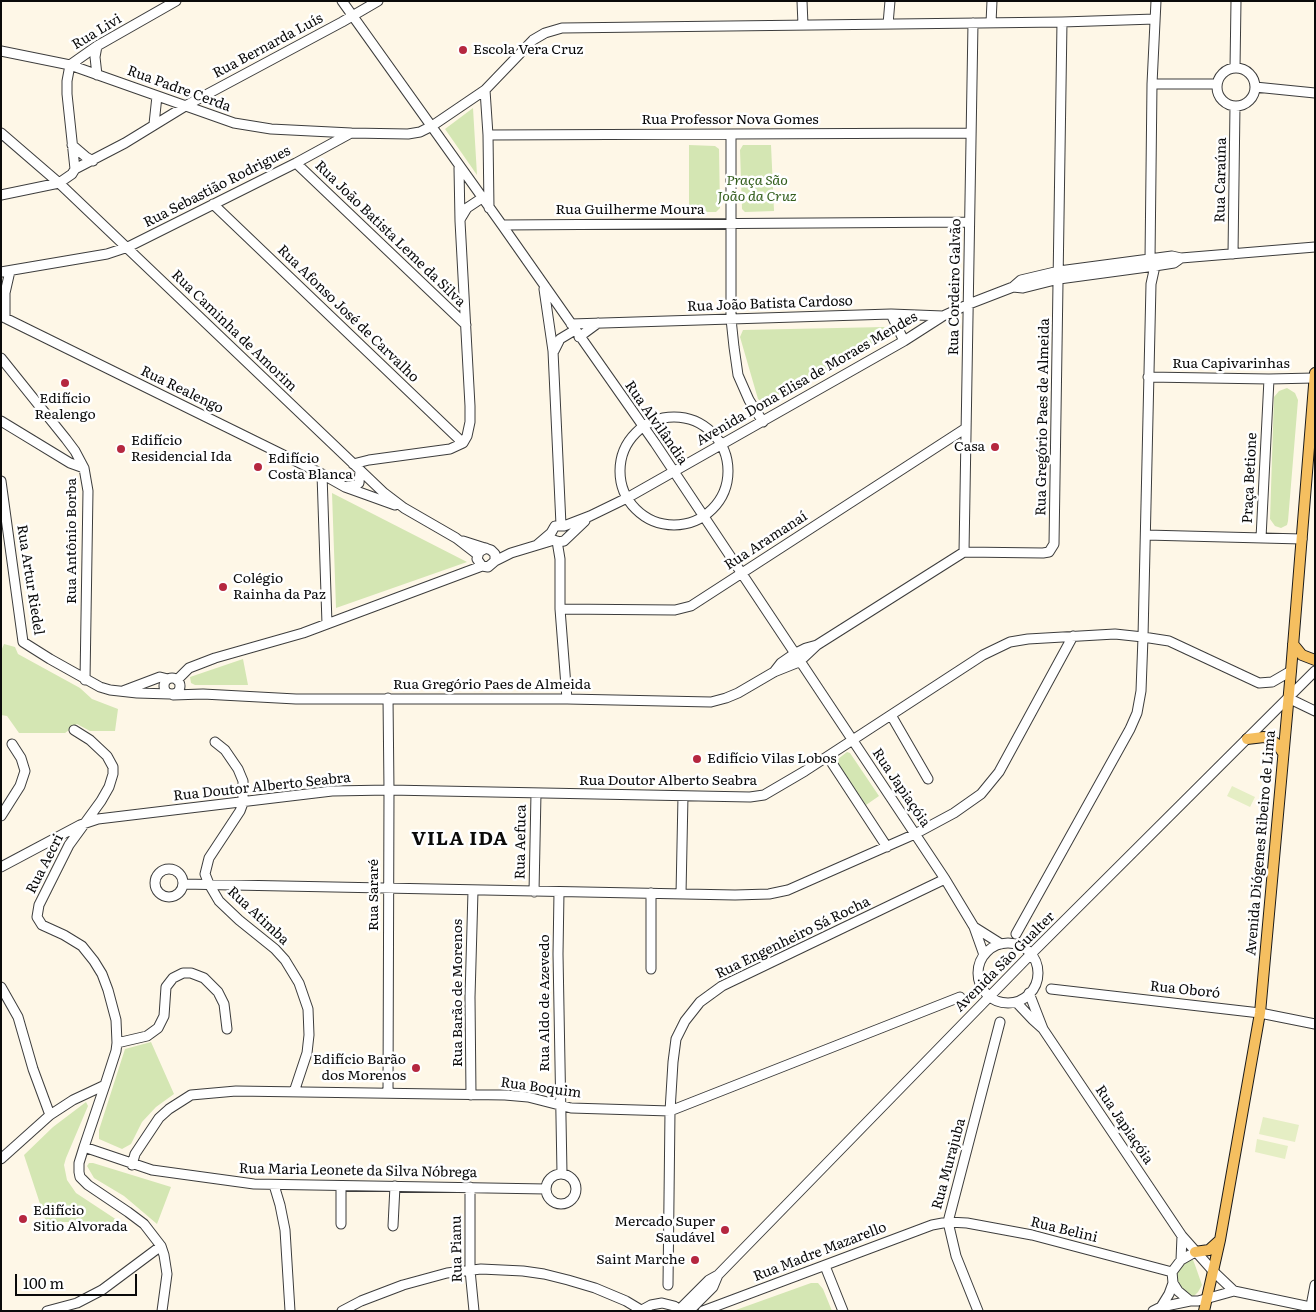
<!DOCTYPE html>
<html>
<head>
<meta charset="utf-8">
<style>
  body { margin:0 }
  #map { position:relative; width:1316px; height:1312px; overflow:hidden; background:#fef7e7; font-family:Literata,serif }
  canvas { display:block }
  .frame { position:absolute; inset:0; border:2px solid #0a0a0a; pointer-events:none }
  .scale { position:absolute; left:15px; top:1274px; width:122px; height:22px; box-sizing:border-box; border:2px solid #0a0a0a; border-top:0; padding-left:6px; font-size:15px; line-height:18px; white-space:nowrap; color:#0a0a0a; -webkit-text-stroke:4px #fff; paint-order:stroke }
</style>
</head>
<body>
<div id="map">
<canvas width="1316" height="1312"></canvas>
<div class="frame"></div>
<div class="scale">100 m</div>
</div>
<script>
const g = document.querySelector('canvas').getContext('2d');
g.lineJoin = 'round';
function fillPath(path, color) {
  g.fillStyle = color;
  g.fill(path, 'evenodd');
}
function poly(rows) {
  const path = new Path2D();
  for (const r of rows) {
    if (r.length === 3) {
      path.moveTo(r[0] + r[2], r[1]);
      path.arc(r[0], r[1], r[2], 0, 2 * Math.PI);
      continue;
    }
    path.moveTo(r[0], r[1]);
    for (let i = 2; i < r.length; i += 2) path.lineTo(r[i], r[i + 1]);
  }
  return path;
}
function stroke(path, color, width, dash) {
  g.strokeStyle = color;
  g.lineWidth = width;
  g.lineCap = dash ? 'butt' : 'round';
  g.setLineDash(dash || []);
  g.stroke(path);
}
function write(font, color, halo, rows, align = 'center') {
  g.font = font + ' Literata,serif';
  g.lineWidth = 5;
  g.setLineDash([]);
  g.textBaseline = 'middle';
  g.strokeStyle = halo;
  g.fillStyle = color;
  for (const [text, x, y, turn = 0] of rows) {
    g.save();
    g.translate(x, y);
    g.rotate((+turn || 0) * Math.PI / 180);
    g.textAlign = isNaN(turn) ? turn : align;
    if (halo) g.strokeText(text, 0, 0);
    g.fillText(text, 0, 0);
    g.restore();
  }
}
const green = poly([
  [473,108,477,175,445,129],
  [689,145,715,146,719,149,720,208,716,212,689,212],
  [743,145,771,145,774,211,745,212,742,209,740,150],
  [884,327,889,333,885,339,770,399,764,404,758,399,740,337,743,330],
  [1287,388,1295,393,1298,400,1288,521,1287,525,1281,528,1275,526,1270,519,1274,397,1279,391],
  [332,493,467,562,336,608],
  [4,644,15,647,18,654,80,688,92,699,118,709,115,731,90,731,77,724,65,733,19,733,7,716,1,715,1,651],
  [243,659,248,685,195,685,191,683,190,677],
  [847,752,850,753,879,796,866,805,837,762,838,759],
  [151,1042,174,1094,156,1107,142,1122,131,1144,122,1149,99,1139,99,1130,125,1049],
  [86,1102,88,1106,66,1158,64,1165,67,1180,76,1193,120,1222,46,1222,24,1155,53,1127],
  [89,1163,93,1163,171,1187,157,1224,124,1196,94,1178,87,1166],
  [1189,1260,1193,1260,1195,1265,1202,1285,1198,1292,1194,1296,1188,1296,1178,1286,1176,1272,1183,1262],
  [811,1283,818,1283,823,1289,832,1311,733,1311]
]);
const pitch = poly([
  [1232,786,1255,797,1250,807,1227,796],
  [1263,1117,1299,1125,1295,1142,1259,1134],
  [1257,1139,1288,1146,1285,1159,1255,1152]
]);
const minor = poly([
  [342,1,502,225,655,443,945,879,974,927,984,955],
  [802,1,803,25],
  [991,23,992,1],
  [888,24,890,1],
  [1,51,70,65,234,123,271,129,351,133],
  [1235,68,1236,1],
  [1236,87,19],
  [97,75,95,57,97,46],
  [1152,84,1217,84],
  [1255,87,1315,93],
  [485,90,488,135,489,208],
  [154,124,157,96],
  [1,133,59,183,383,492,404,508,456,538,478,555],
  [731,134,731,319,734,347,738,375,749,400,763,422],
  [488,135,971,133],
  [72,145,86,157,93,161],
  [296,163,466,325],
  [75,169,67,94,67,81,70,65,97,46,176,1],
  [1,195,59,183,72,174,75,169,125,143,187,105,342,22,378,1],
  [213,204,463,443],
  [461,218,467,208,482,198],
  [502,225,969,222],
  [1233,254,1235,106],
  [1149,264,1150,259,1152,84,1156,1],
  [1,272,107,254,128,247,296,163,351,133,408,134,420,132,432,126,485,90,533,40,545,33,562,28,1062,22,1155,19],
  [1013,287,1023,288,1059,279,1155,266,1174,263,1181,258],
  [544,289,553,351,561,525],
  [891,314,904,341],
  [5,318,322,474,345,487,395,505],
  [5,318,5,293,10,271],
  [571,324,891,314,943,316],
  [579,337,598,323],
  [554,351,560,339,575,330],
  [1,358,66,439,75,451,84,468,88,491,85,680],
  [1148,377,1269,379,1314,378],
  [674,471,54],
  [1,421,70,463,84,468],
  [353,464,369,460,450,449,463,443,467,436,470,422,470,406,460,221,459,168],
  [322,474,327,624],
  [1,481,23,642,50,659,100,687,110,690,137,693,170,694],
  [345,487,356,485,359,483,360,471],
  [1146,535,1302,539],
  [1261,538,1269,379],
  [463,541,491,550,495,554,495,561],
  [557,541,560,559,560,609,567,699],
  [537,545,551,533,555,526,564,526,590,516,627,498,904,341,943,316,969,304,1013,287,1021,280,1059,271,1172,256,1181,258,1315,247],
  [486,548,479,552,477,559,482,566,488,567,495,561,511,553,554,540,558,542,564,541,585,521],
  [964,552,973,23],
  [560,609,675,610,691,606,966,428],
  [774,672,781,663,794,654,806,648,817,645],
  [172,686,8],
  [177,680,189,668,215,658,303,633,482,566],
  [123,691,160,677,168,679],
  [173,695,203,694,296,699,567,699,711,702,726,698,738,693,774,672,799,662,817,645,964,552,1043,553,1049,552,1054,544,1062,22],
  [388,698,389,790,388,1093],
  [1288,698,1315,711],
  [891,715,928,779],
  [215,742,225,750,238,769,243,781,243,803,240,811,209,858,205,874,209,884,219,901,239,920,275,949,285,960,299,983,308,1009,309,1035,307,1053,294,1092],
  [828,757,887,847],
  [1,816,20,786,25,771,21,758,12,744],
  [1,867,80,825,98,819,332,791,389,790,750,797,764,795,805,771,983,655,1010,642,1028,639,1115,634,1143,637,1169,641,1259,683,1272,682,1291,671],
  [169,883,14],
  [183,884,735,895,769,894,788,890,915,834,954,813,981,794,999,772,1073,636],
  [534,892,536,793],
  [559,892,558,954,562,1173],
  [681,894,683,796],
  [974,927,1001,944],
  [1016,934,1130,729,1137,713,1141,691,1143,637,1151,284,1155,266,1150,259],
  [1008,973,30],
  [651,969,651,893],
  [1,987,18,1017,33,1069,50,1115],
  [1051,989,1260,1013,1315,1024],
  [1029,993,1043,1029,1182,1236,1214,1272,1234,1291],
  [1016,1002,1033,1020,1043,1029],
  [117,1043,147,1036,158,1028,164,1016,166,987,173,978,183,973,191,973,204,978,218,992,224,1004,227,1029],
  [105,1085,84,1147,79,1163,79,1172,80,1177,88,1185,128,1212,144,1224,161,1246,164,1255,167,1274,162,1311],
  [471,1095,470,997,473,891],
  [84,1147,152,1170,254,1184,546,1189],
  [1,1159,50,1115,73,1100,105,1085,116,1051,117,1043,116,1020,108,990,102,974,94,961,82,946,64,935,42,925,37,917,39,905,69,845,101,801,109,787,113,774,113,767,107,756,90,740,74,730],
  [132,1165,135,1154,159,1118,169,1109,191,1095,236,1091,505,1095,528,1097,571,1108,670,1111,960,997],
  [561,1189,15],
  [274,1185,280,1205,285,1230,290,1311],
  [470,1187,470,1270,474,1311],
  [341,1224,341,1186],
  [393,1226,395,1186],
  [1195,1252,1181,1260,1172,1272,1173,1283,1178,1291,1190,1301,1198,1301,1234,1291,1315,1308],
  [1181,1260,1182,1236],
  [825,1266,843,1311],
  [668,1285,670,1111,673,1062,676,1039,685,1021,700,1002,722,986,945,879],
  [1161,1307,1169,1294,1173,1283],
  [47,1311,77,1303,102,1290,161,1246],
  [342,1311,361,1301,403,1285,447,1273,481,1269,523,1271,544,1274,568,1280,595,1288,626,1301,641,1310],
  [640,1311,651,1305,662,1303,674,1306,681,1311],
  [678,1311,709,1280,718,1275,1031,954,1315,671],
  [689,1311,713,1287,718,1275],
  [703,1311,932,1225,948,1222,967,1223,1032,1235,1172,1272],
  [978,1311,956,1256,948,1222,1000,1022],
  [1153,1311,1161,1307,1190,1301],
  [1310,1311,1315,1285]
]);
const major = poly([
  [1293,644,1302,655,1315,660],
  [1247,739,1264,737,1270,739,1278,745,1283,753],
  [1195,1252,1209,1250,1220,1240],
  [1204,1311,1220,1240,1260,1013,1291,671,1315,373]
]);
const markers = [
  [463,50,5,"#b5273f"],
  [65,383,5,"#b5273f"],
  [995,447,5,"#b5273f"],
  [121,449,5,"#b5273f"],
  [258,467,5,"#b5273f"],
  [223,587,5,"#b5273f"],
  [697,759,5,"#b5273f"],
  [416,1068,5,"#b5273f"],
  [23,1219,5,"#b5273f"],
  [725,1230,5,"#b5273f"],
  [695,1260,5,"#b5273f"]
];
const streetNames = [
  ["Rua Livi",97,32,-31],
  ["Rua Bernarda Luís",268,46,-28],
  ["Rua Padre Cerda",179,89,20],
  ["Rua Professor Nova Gomes",730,120],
  ["Rua Caraúna",1221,180,-89],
  ["Rua Sebastião Rodrigues",217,187,-27],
  ["Rua Guilherme Moura",630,210],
  ["Rua João Batista Leme da Silva",390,234,44],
  ["Rua Cordeiro Galvão",955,287,-89],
  ["Rua João Batista Cardoso",770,304,-2],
  ["Rua Afonso José de Carvalho",348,314,44],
  ["Rua Caminha de Amorim",234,331,44],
  ["Rua Capivarinhas",1231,364],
  ["Avenida Dona Elisa de Moraes Mendes",807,379,-30],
  ["Rua Realengo",182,390,26],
  ["Rua Gregório Paes de Almeida",1043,417,-89],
  ["Rua Alvilândia",656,423,55],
  ["Praça Betione",1250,478,-87],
  ["Rua Antônio Borba",72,541,-90],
  ["Rua Aramanaí",766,541,-33],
  ["Rua Artur Riedel",30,580,81],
  ["Rua Gregório Paes de Almeida",492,685],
  ["Rua Doutor Alberto Seabra",668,781],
  ["Rua Doutor Alberto Seabra",262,787,-6],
  ["Rua Japiaçóia",901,788,56],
  ["Rua Aefuca",521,842,-89],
  ["Avenida Diógenes Ribeiro de Lima",1261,843,-85],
  ["Rua Aecri",45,864,-63],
  ["Rua Sararé",374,895,-90],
  ["Rua Atimba",258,916,43],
  ["Rua Engenheiro Sá Rocha",793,938,-26],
  ["Avenida São Gualter",1005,962,-45],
  ["Rua Oboró",1185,990,6],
  ["Rua Barão de Morenos",458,993,-90],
  ["Rua Aldo de Azevedo",545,1003,-90],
  ["Rua Boquim",541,1088,8],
  ["Rua Japiaçóia",1124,1125,56],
  ["Rua Murajuba",949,1164,-75],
  ["Rua Maria Leonete da Silva Nóbrega",358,1171,1],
  ["Rua Belini",1064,1230,14],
  ["Rua Pianu",457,1249,-91],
  ["Rua Madre Mazarello",820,1252,-21]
];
const poiNames = [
  ["Escola Vera Cruz",473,50],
  ["Edifício",65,399,"center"],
  ["Realengo",65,415,"center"],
  ["Edifício",131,441],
  ["Residencial Ida",131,457],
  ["Casa",985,447,"right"],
  ["Edifício",268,459],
  ["Costa Blanca",268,475],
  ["Colégio",233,579],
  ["Rainha da Paz",233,595],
  ["Edifício Vilas Lobos",707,759],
  ["Edifício Barão",406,1060,"right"],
  ["dos Morenos",406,1076,"right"],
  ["Edifício",33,1211],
  ["Sitio Alvorada",33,1227],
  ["Mercado Super",715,1222,"right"],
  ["Saudável",715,1238,"right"],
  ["Saint Marche",685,1260,"right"]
];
const parkNames = [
  ["Praça São",757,181],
  ["João da Cruz",757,197]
];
const districtNames = [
  ["VILA IDA",460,839]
];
fillPath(green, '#d4e6b3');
fillPath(pitch, '#e5eec4');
stroke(minor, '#3d3d3d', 11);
stroke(major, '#1b1b1b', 12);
stroke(minor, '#fff', 9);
stroke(major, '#f5bf60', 10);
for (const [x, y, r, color] of markers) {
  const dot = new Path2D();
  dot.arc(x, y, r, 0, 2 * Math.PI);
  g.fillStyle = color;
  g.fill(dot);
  stroke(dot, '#fff', 2);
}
write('14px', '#0a0a0a', '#fff', streetNames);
write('14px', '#0a0a0a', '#fff', poiNames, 'left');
write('italic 14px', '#335e1d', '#fff', parkNames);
g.letterSpacing = '1px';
write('bold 19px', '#0a0a0a', '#fff', districtNames);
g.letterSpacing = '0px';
</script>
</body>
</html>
